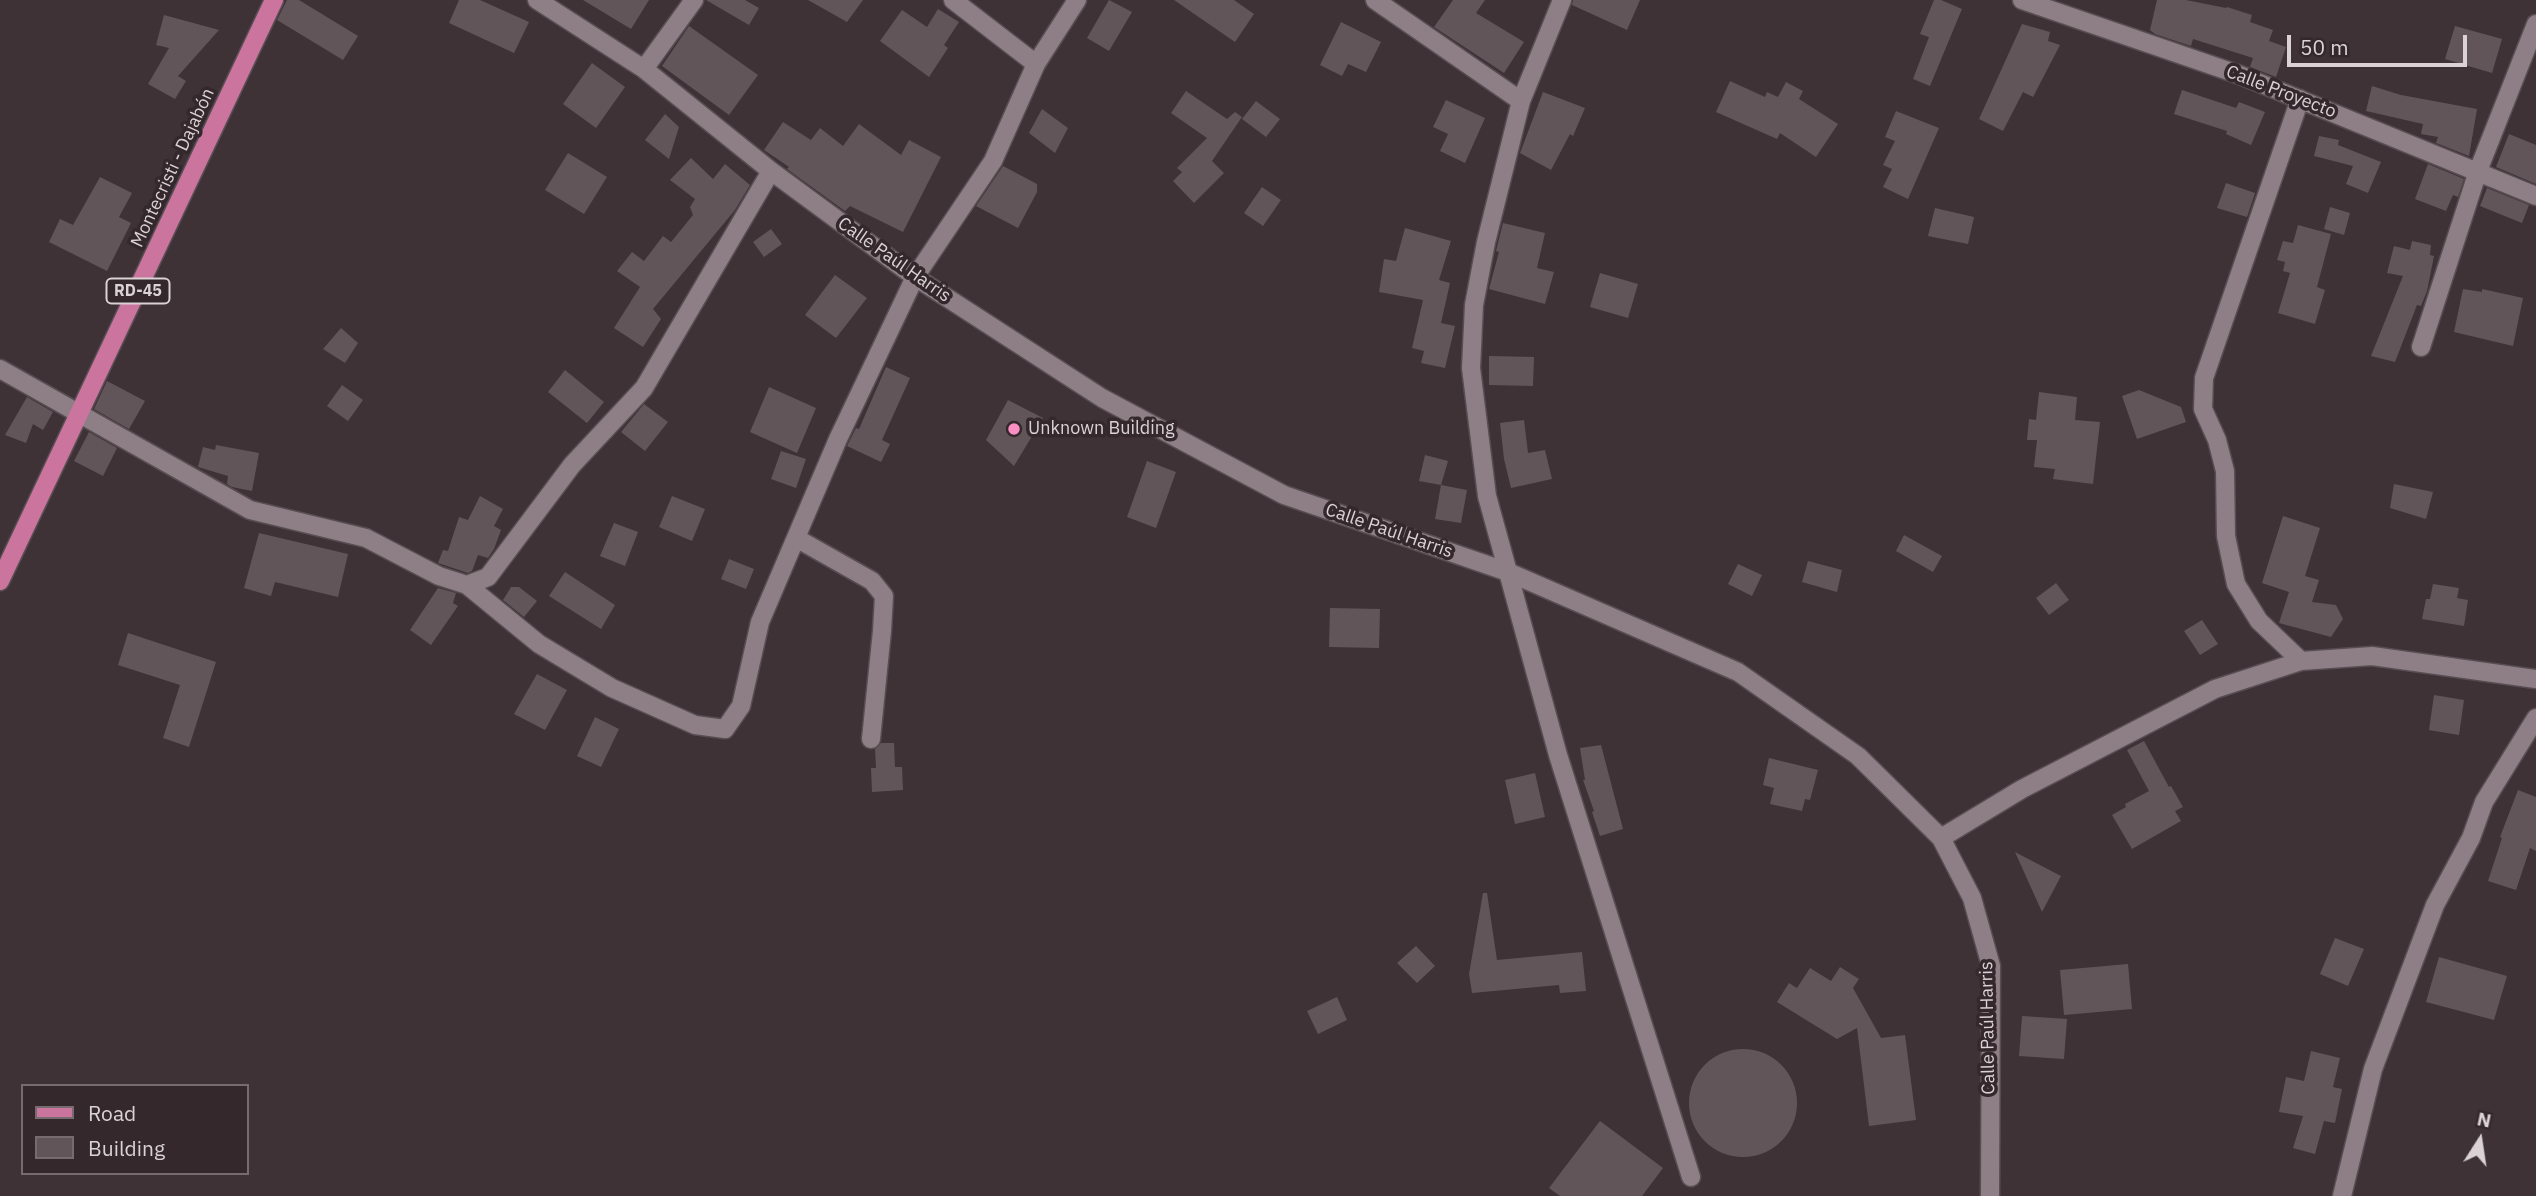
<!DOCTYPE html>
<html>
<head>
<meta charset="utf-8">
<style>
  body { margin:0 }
  #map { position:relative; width:2536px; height:1196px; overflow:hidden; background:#3e3237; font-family:"IBM Plex Sans",sans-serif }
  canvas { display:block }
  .legend { position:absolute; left:21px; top:1084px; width:228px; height:91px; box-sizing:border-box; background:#34282d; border:2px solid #766c70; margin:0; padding:9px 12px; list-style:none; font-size:21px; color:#dad2d5 }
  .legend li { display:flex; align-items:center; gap:14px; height:35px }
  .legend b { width:35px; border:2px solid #766c70 }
  .north { position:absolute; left:2445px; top:1105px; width:70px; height:70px; -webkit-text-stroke:5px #34282d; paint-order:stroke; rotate:12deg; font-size:19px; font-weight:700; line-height:28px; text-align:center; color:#dad2d5 }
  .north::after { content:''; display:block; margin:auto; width:24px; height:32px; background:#dad2d5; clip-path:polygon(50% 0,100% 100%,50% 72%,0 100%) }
  .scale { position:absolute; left:2287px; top:35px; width:180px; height:32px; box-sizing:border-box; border:4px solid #dad2d5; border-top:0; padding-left:9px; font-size:21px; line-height:24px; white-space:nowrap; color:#dad2d5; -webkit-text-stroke:5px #34282d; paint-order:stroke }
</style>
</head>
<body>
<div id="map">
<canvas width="2536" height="1196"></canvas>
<ul class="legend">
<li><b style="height:9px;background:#ca749e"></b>Road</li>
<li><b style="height:19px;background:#62555a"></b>Building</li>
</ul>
<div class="north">N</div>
<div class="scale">50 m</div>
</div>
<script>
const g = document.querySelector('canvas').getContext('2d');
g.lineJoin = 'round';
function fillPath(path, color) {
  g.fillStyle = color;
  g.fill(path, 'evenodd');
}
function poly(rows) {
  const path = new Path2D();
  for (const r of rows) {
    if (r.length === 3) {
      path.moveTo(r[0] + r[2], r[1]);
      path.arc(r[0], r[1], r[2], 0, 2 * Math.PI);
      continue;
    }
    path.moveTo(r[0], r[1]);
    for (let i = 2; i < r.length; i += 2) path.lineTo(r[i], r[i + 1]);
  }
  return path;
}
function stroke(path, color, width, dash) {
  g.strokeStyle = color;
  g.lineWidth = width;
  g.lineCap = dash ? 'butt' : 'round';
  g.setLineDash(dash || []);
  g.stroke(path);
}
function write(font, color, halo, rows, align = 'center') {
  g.font = font + ' "IBM Plex Sans",sans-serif';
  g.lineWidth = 7;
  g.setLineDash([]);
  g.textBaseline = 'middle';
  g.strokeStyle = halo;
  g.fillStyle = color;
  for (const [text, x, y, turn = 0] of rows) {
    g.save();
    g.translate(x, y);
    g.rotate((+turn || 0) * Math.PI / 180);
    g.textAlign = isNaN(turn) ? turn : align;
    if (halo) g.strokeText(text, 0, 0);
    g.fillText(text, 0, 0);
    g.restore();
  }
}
const building = poly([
  [287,0,299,0,358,36,343,60,277,20],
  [459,0,480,0,529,22,514,53,449,23],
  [583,0,649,0,631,29],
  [706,0,745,0,759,8,749,25],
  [808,0,863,0,847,22],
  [1109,0,1132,12,1109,51,1087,38],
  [1174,0,1234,0,1254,14,1235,42],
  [1453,0,1485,0,1476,13,1524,42,1504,73,1434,27],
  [1573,0,1640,0,1627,30,1572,5],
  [1934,0,1941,0,1962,9,1930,86,1913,79,1929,37,1920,34],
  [2157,0,2186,0,2226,8,2227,7,2252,15,2250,22,2273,30,2269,41,2286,47,2276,77,2250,67,2253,58,2193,39,2191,46,2155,34,2150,30],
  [938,9,959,22,944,45,948,48,929,77,880,41,902,10,927,27],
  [164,15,219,30,178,76,186,81,175,99,148,84,169,48,156,45],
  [1341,22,1381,42,1366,72,1348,64,1342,76,1320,65],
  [2022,24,2050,32,2048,41,2060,45,2033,97,2023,92,2003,131,1979,119],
  [689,26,758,75,729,115,662,66],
  [2455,26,2502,39,2492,73,2445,59],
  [592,63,625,87,596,128,563,104],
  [1730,81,1765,97,1767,92,1778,97,1786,82,1803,91,1799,99,1838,124,1816,157,1780,133,1777,139,1716,112],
  [2372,86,2401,95,2477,109,2469,156,2436,143,2438,137,2421,134,2423,124,2366,111],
  [2182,90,2236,108,2239,102,2265,112,2251,145,2226,134,2227,131,2174,114],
  [1186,91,1227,119,1235,112,1242,117,1212,161,1224,173,1194,203,1173,181,1182,172,1177,168,1207,138,1171,113],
  [1543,92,1585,108,1573,136,1570,134,1551,170,1520,153],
  [1446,100,1485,118,1465,163,1440,151,1448,134,1433,127],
  [1256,101,1280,119,1266,137,1242,119],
  [1042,109,1068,128,1055,153,1029,133],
  [1896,111,1939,128,1908,199,1883,187,1892,169,1883,165,1895,141,1885,137],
  [665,114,679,127,669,159,645,140],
  [783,122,811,140,820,128,843,146,859,124,901,155,909,140,941,157,903,232,850,206,845,211,787,169,789,167,764,150],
  [2509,134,2536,145,2536,184,2496,167],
  [2319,136,2339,140,2338,145,2381,162,2368,193,2346,184,2353,166,2314,156],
  [568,153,607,177,584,214,545,190],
  [691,158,713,179,725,164,750,185,735,210,653,309,661,319,643,347,614,328,640,287,617,271,632,252,644,261,663,236,671,242,693,215,690,207,695,199,670,180],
  [2428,164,2464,179,2458,197,2453,195,2446,211,2415,199],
  [1003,166,1037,184,1037,192,1018,228,976,206],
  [100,177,132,193,119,217,131,223,107,271,49,242,60,219,73,225],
  [2226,183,2255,193,2247,217,2217,208],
  [1262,187,1281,200,1263,226,1244,213],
  [2487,188,2529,205,2522,223,2480,206],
  [2330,207,2350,213,2344,235,2324,229],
  [1935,208,1974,217,1968,244,1928,236],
  [1503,223,1545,233,1537,268,1554,272,1545,304,1489,289,1499,252,1496,251],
  [2298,225,2331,234,2317,287,2325,290,2315,324,2278,313,2290,273,2283,271,2285,262,2277,260,2283,241,2293,243],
  [1405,228,1451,241,1439,280,1450,283,1441,323,1455,326,1445,368,1421,363,1424,351,1412,348,1423,300,1379,292,1384,259,1396,261],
  [771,229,782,244,764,257,753,242],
  [2412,241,2431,245,2430,255,2434,256,2427,291,2421,306,2417,305,2395,362,2371,356,2403,276,2387,273,2394,246,2410,250],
  [1600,273,1638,284,1628,318,1590,307],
  [835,275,867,298,836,338,805,315],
  [2463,289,2482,292,2482,289,2523,298,2513,346,2454,332],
  [341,328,358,343,345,363,323,349],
  [1489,356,1534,357,1533,386,1489,385],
  [886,367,910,378,882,440,890,444,881,462,847,446,856,428,859,429],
  [565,370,604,402,587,423,548,392],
  [107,381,145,401,129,429,94,409],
  [342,385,363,400,348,421,327,406],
  [769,387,816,408,797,453,750,432],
  [2139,390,2181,407,2186,422,2137,439,2122,396],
  [2039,392,2077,397,2075,420,2100,422,2093,484,2053,479,2055,469,2034,467,2037,440,2027,440,2029,419,2036,420],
  [27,397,53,412,43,430,33,424,26,443,5,435],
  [1008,400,1043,418,1014,466,986,440],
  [644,404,668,422,645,451,621,432],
  [1524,420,1528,453,1545,450,1552,479,1511,488,1504,459,1500,423],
  [89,432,117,448,103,476,74,461],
  [216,445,259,453,252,491,232,487,227,484,228,476,198,467,203,447,215,450],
  [781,451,806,459,796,488,771,479],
  [1425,455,1448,461,1441,485,1419,481],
  [1147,461,1176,472,1156,528,1127,517],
  [2394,484,2433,492,2426,519,2390,508],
  [1441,485,1467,490,1461,523,1435,519],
  [480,496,503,509,494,526,501,530,494,549,488,558,478,555,472,571,468,573,438,563,443,550,448,551,459,517,468,520],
  [672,496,705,509,692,541,659,527],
  [2283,516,2320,528,2305,576,2319,580,2312,602,2336,605,2343,619,2331,637,2279,623,2289,592,2262,583],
  [614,523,638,532,625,566,600,556],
  [259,533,348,554,338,597,275,582,271,596,244,588],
  [1904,535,1942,556,1933,572,1896,551],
  [729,559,754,569,746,589,721,579],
  [1808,561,1842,570,1837,592,1802,582],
  [1738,564,1762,575,1752,596,1728,584],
  [565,572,615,605,601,629,549,596],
  [2056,583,2069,600,2049,615,2036,598],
  [2433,584,2459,588,2457,598,2468,600,2464,626,2422,619,2426,599,2430,599],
  [511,587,519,587,537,601,524,617,503,600],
  [438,588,456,593,453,603,458,606,431,645,410,630],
  [1330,608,1380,609,1379,648,1329,647],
  [2202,620,2218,644,2200,655,2184,631],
  [128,633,216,662,189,747,163,738,180,685,118,665],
  [537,674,567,690,545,730,514,714],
  [2434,695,2464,700,2459,735,2429,730],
  [595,717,619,729,601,767,577,756],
  [2144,741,2169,787,2171,786,2183,807,2175,811,2181,821,2132,849,2112,815,2126,807,2125,804,2149,791,2127,750],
  [881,743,894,743,895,767,902,767,903,790,872,792,871,768,876,768,875,749],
  [1601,745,1623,829,1600,836,1592,812,1594,811,1583,780,1585,780,1580,748],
  [1769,758,1818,770,1810,800,1805,799,1802,811,1770,804,1774,788,1763,785],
  [1535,773,1545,817,1515,824,1505,780],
  [2518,790,2536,797,2536,851,2530,848,2516,890,2488,881,2502,838,2500,837],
  [2015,852,2061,876,2042,912],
  [1483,893,1487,893,1497,960,1582,952,1586,991,1560,993,1559,985,1472,993,1469,974],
  [2335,938,2364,949,2348,986,2320,974],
  [1416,946,1435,966,1417,983,1397,963],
  [2439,957,2507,976,2494,1020,2426,1002],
  [2128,964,2132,1009,2064,1015,2060,970],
  [1840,967,1859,979,1853,988,1881,1038,1905,1035,1916,1120,1869,1126,1857,1028,1837,1039,1777,1002,1789,983,1797,988,1810,968,1831,981],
  [1337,997,1347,1020,1318,1034,1307,1011],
  [2022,1016,2067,1019,2064,1059,2019,1056],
  [1743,1103,54],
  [2311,1051,2340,1058,2333,1087,2342,1089,2335,1123,2324,1121,2315,1154,2293,1148,2303,1116,2279,1112,2286,1077,2304,1081],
  [1600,1121,1663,1168,1642,1196,1560,1196,1549,1188]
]);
const street = poly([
  [537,0,644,69,771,171,915,277,1102,398,1284,495,1508,572,1738,672,1858,756,1941,838,1972,898,1991,966,1990,1196],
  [953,0,1036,64],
  [1375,0,1521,101],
  [1562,0,1521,101,1486,242,1474,305,1471,368,1487,496,1508,572,1558,755,1691,1177],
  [2022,0,2240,75,2536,196],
  [644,69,694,0],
  [2300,99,2204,378,2203,409,2217,440,2225,471,2226,536,2236,584,2259,621,2301,661],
  [2421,347,2478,171,2536,24],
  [0,369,250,510,366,538,439,576,467,585,488,577,572,465,644,388,771,171],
  [796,538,872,581,884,596,882,631,871,739],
  [467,585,539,644,612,688,695,725,725,729,741,706,760,622,838,439,915,277,993,161,1036,64,1077,0],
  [1941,838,2022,789,2215,689,2301,661,2372,656,2536,679],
  [2342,1196,2373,1069,2435,905,2471,838,2484,802,2536,718]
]);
const primary = poly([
  [0,581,274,0]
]);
const markers = [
  [1014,429,7,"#fc8fc2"]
];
const shields = [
  [138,291,63]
];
const shieldNames = [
  ["RD-45",138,291]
];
const streetNames = [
  ["Calle Proyecto",2281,92,21],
  ["Montecristi - Dajabón",173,168,-65],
  ["Calle Paúl Harris",894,260,35],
  ["Calle Paúl Harris",1389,531,19],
  ["Calle Paúl Harris",1988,1028,-91]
];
const poiNames = [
  ["Unknown Building",1028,429]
];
fillPath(building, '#62555a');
stroke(street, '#584e52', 21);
stroke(primary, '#584e52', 21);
stroke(street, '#8d7f85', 18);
stroke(primary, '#ca749e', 18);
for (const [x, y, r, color] of markers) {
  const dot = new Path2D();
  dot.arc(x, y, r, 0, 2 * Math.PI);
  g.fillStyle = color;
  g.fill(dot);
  stroke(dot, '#34282d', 2.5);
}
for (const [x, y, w] of shields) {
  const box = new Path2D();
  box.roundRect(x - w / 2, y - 12.5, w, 25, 5);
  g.fillStyle = '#34282d';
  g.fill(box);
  stroke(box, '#dad2d5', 2);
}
write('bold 16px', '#dad2d5', null, shieldNames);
write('18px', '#dad2d5', '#34282d', streetNames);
write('18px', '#dad2d5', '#34282d', poiNames, 'left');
</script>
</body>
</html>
